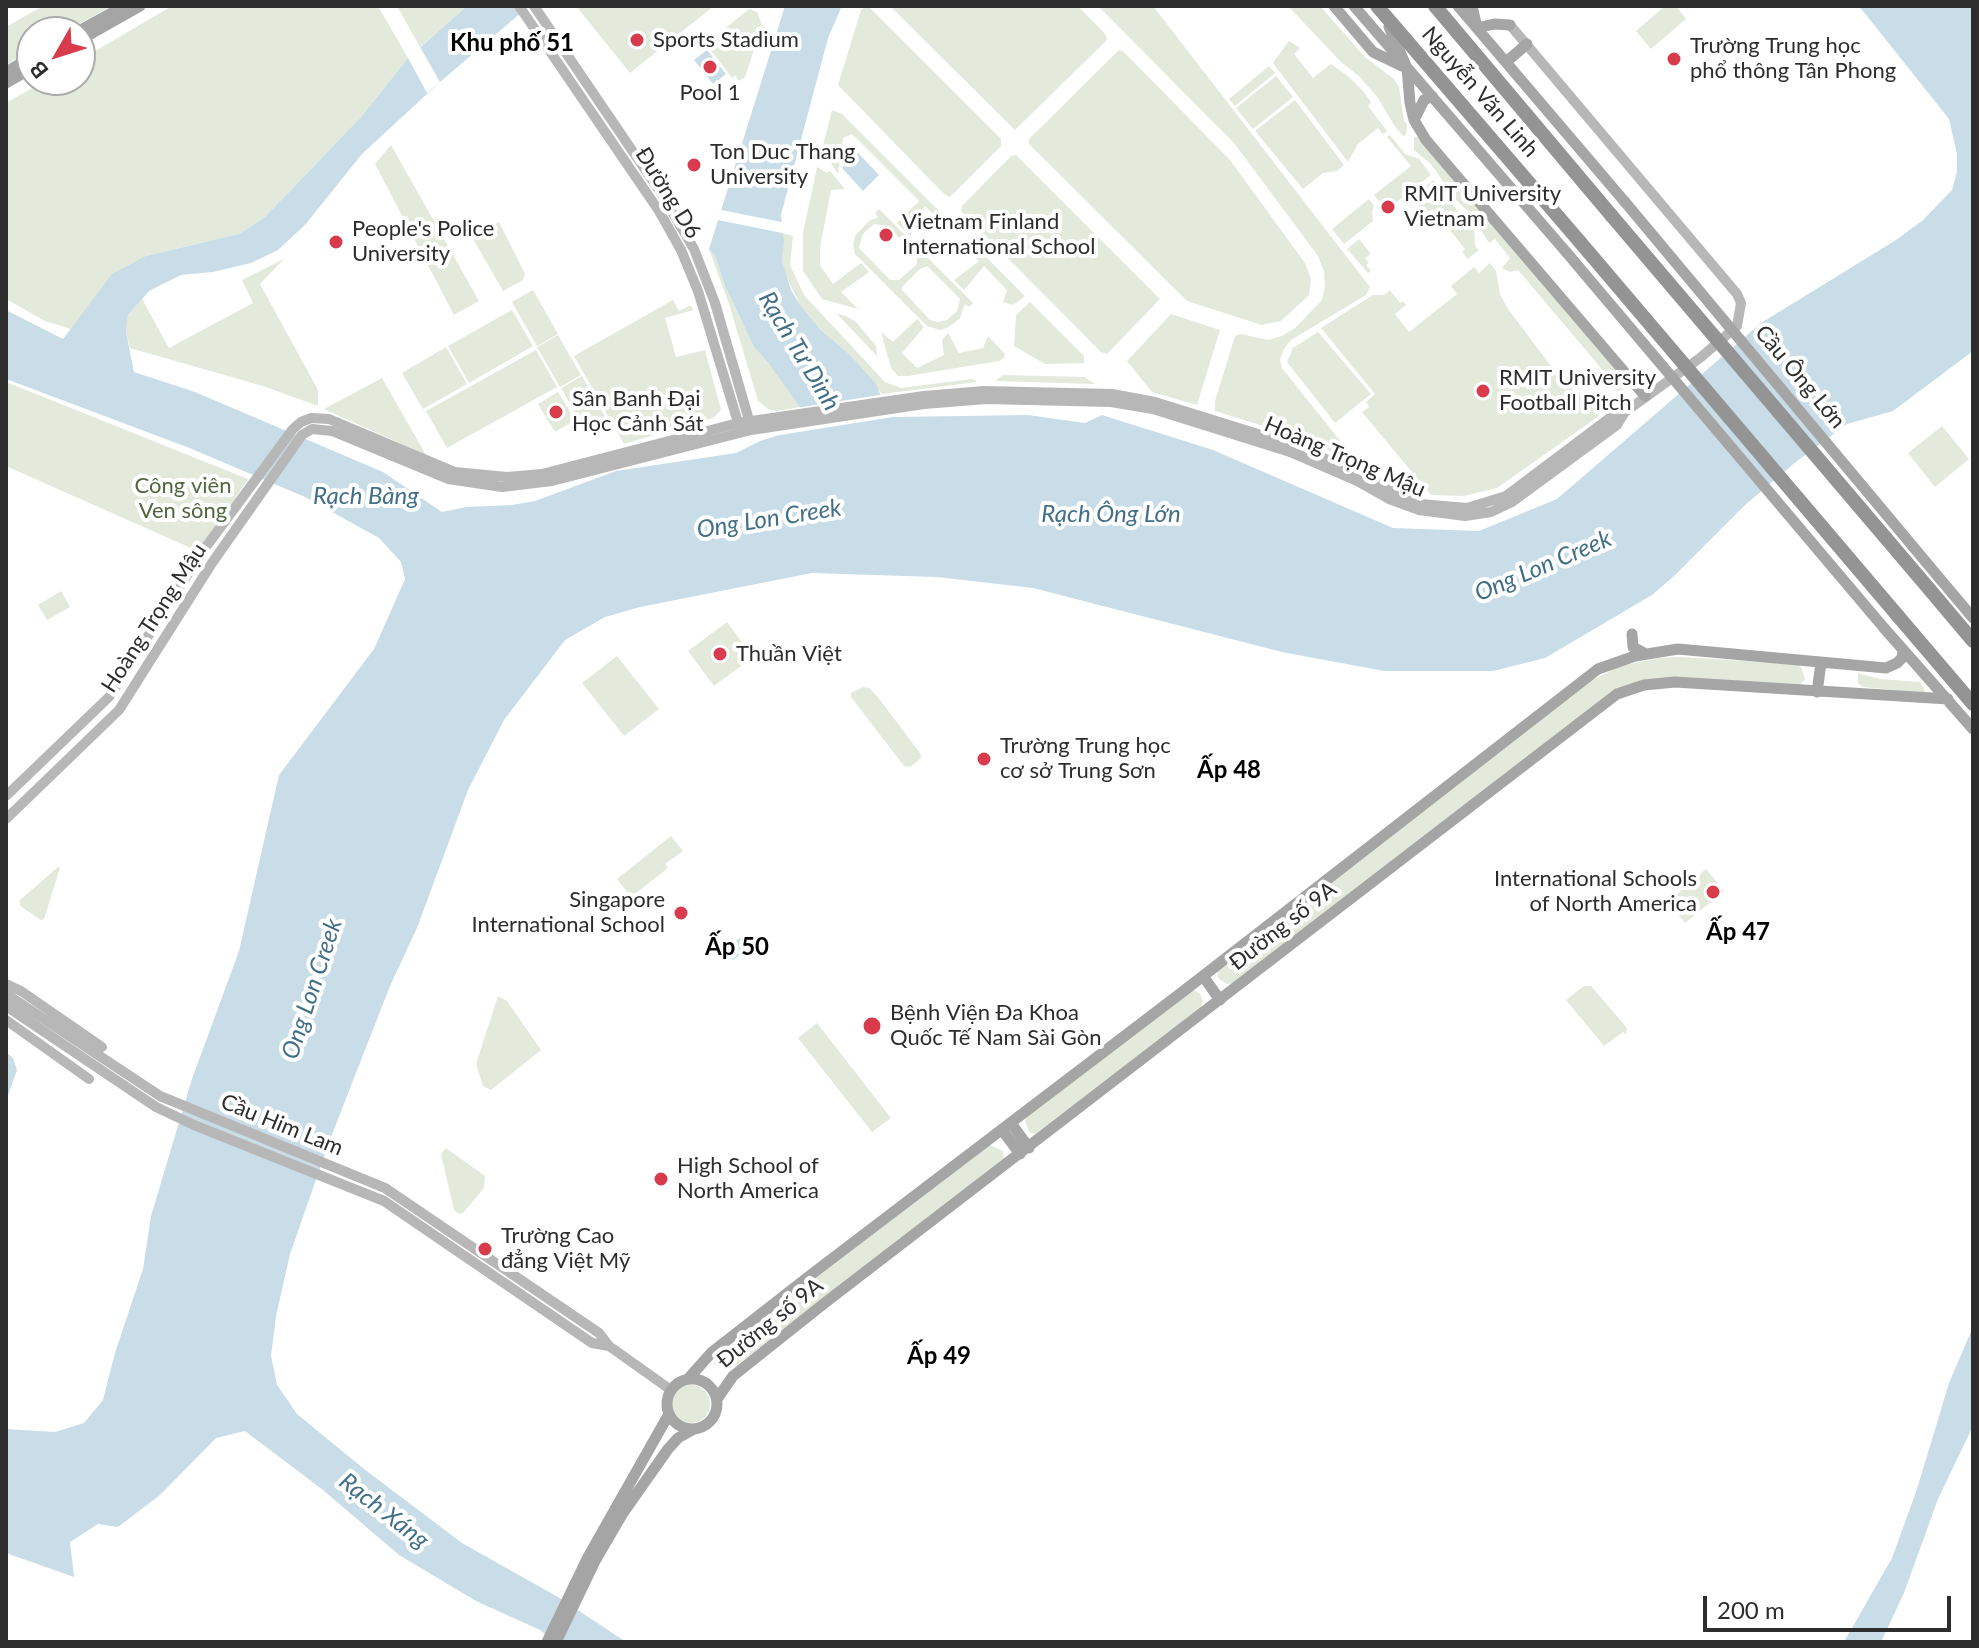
<!DOCTYPE html>
<html>
<head>
<meta charset="utf-8">
<style>
  body { margin:0 }
  #map { position:relative; width:1979px; height:1648px; overflow:hidden; background:#fff; font-family:Lato,sans-serif }
  canvas { display:block }
  .frame { position:absolute; inset:0; border:8px solid #2d2d2d; pointer-events:none }
  .north { position:absolute; left:16px; top:16px; width:80px; height:80px; box-sizing:border-box; background:#fff; border:2px solid #ababab; border-radius:50%; rotate:231deg; font-size:22px; font-weight:700; line-height:32px; text-align:center; color:#2d2d2d }
  .north::after { content:''; display:block; margin:auto; width:28px; height:36px; background:#d83b4b; clip-path:polygon(50% 0,100% 100%,50% 72%,0 100%) }
  .scale { position:absolute; left:1703px; top:1596px; width:248px; height:36px; box-sizing:border-box; border:4px solid #2d2d2d; border-top:0; padding-left:10px; font-size:24px; line-height:28px; white-space:nowrap; color:#2d2d2d; -webkit-text-stroke:6px #fff; paint-order:stroke }
</style>
</head>
<body>
<div id="map">
<canvas width="1979" height="1648"></canvas>
<div class="frame"></div>
<div class="north">B</div>
<div class="scale">200 m</div>
</div>
<script>
const g = document.querySelector('canvas').getContext('2d');
g.lineJoin = 'round';
function fillPath(path, color) {
  g.fillStyle = color;
  g.fill(path, 'evenodd');
}
function poly(rows) {
  const path = new Path2D();
  for (const r of rows) {
    if (r.length === 3) {
      path.moveTo(r[0] + r[2], r[1]);
      path.arc(r[0], r[1], r[2], 0, 2 * Math.PI);
      continue;
    }
    path.moveTo(r[0], r[1]);
    for (let i = 2; i < r.length; i += 2) path.lineTo(r[i], r[i + 1]);
  }
  return path;
}
function stroke(path, color, width, dash) {
  g.strokeStyle = color;
  g.lineWidth = width;
  g.lineCap = dash ? 'butt' : 'round';
  g.setLineDash(dash || []);
  g.stroke(path);
}
function write(font, color, halo, rows, align = 'center') {
  g.font = font + ' Lato,sans-serif';
  g.lineWidth = 8;
  g.setLineDash([]);
  g.textBaseline = 'middle';
  g.strokeStyle = halo;
  g.fillStyle = color;
  for (const [text, x, y, turn = 0] of rows) {
    g.save();
    g.translate(x, y);
    g.rotate((+turn || 0) * Math.PI / 180);
    g.textAlign = isNaN(turn) ? turn : align;
    if (halo) g.strokeText(text, 0, 0);
    g.fillText(text, 0, 0);
    g.restore();
  }
}
const green = poly([
  [43,6,111,6,65,32,32,32,32,50,6,65,6,27],
  [172,6,378,6,408,58,361,117,265,217,239,234,146,256,85,311,71,329,45,321,6,299,6,103,46,80,80,80,80,60],
  [397,6,467,6,420,47],
  [576,6,714,6,630,73],
  [868,6,1001,139,1001,146,950,197,944,194,838,85,861,10],
  [890,6,1078,6,1106,35,1107,40,1015,130],
  [1098,6,1153,6,1370,287,1366,295,1291,340,1284,349,1280,360,1282,368,1350,453,1344,457,1290,434,1215,411,1215,401,1235,336,1241,334,1268,340,1282,336,1295,328,1322,300,1325,286,1324,271,1318,256,1234,143],
  [1288,6,1320,6,1365,57,1394,79,1399,87,1404,121,1407,125,1406,135,1403,136,1394,125,1378,98,1359,76,1341,62],
  [1665,6,1676,6,1686,19,1651,49,1636,31],
  [749,9,757,12,762,25,755,33,758,37,745,77,739,81,735,75,732,78,706,44],
  [1289,41,1300,48,1294,54,1313,78,1331,64,1348,76,1363,91,1371,102,1368,106,1387,131,1383,134,1378,128,1358,144,1348,162,1273,63],
  [1119,50,1123,51,1230,160,1305,263,1311,279,1309,295,1281,321,1262,325,1187,301,1029,144,1029,139],
  [1269,66,1275,73,1235,106,1229,99],
  [1276,76,1293,97,1253,129,1236,108],
  [1295,100,1344,165,1337,171,1323,173,1303,189,1255,131],
  [832,110,842,114,939,211,943,224,925,206,910,236,897,223,919,201,852,134,843,138,838,174,822,149],
  [1390,135,1405,154,1419,159,1431,175,1394,204,1379,201,1374,195,1411,166,1387,137],
  [1414,137,1418,137,1618,372,1623,384,1621,397,1601,368,1518,270,1510,272,1502,268,1510,258,1495,239,1489,243,1469,212,1454,198,1432,165,1414,150],
  [391,145,479,301,454,315,375,164],
  [1016,155,1160,299,1107,354,1101,352,961,211,962,206,1011,156],
  [817,167,827,173,830,171,845,189,831,190,820,248,820,265,833,284,861,263,869,272,841,292,858,309,822,299,803,271,803,233],
  [1434,180,1442,193,1474,229,1475,246,1479,250,1468,259,1462,252,1465,249,1433,209,1425,214,1412,197],
  [1369,199,1374,206,1372,212,1373,221,1344,244,1332,229],
  [879,209,973,303,969,307,965,304,960,318,949,327,940,330,927,326,855,254,853,245,855,236,869,221,878,217,875,213],
  [874,224,888,226,917,257,917,264,899,280,890,280,859,248,863,234],
  [927,266,960,299,957,311,947,320,938,322,930,320,902,290,902,287,920,269],
  [499,222,525,274,523,280,503,291,472,237],
  [783,233,793,236,790,265,804,295,885,382,901,388,972,379,977,382,882,394,849,354,821,330,800,305,785,273,782,261],
  [1359,239,1371,254,1365,258,1369,263,1366,265,1371,271,1368,273,1347,249],
  [966,248,983,254,1025,296,1013,305,1003,302,1007,290,984,266,964,290,954,280,979,261],
  [709,249,715,256,725,286,754,347,769,364,801,407,776,411,768,409,758,401,729,304],
  [284,259,260,284,318,390,318,406,263,386,130,348,126,332,128,315,142,299,169,348,253,303,242,280],
  [1490,263,1496,271,1500,294,1508,309,1565,385,1588,398,1588,405,1592,403,1599,416,1497,488,1464,496,1431,495,1362,412,1369,407,1366,402,1375,394,1321,328,1373,295,1384,295,1390,290,1400,303,1403,301,1406,305,1395,314,1409,332,1457,294,1451,286,1474,267,1479,273],
  [533,290,558,334,537,346,512,302],
  [673,300,679,311,691,305,693,310,665,318,676,357,705,350,721,410,713,418,624,444,574,356],
  [1030,302,1084,356,1084,363,1045,364,1014,346,1016,315],
  [512,310,533,346,469,383,448,346],
  [837,314,846,316,856,322,876,346,877,356],
  [1171,314,1220,330,1197,405,1152,392,1127,361],
  [917,319,924,327,902,353,917,368,944,355,942,340,948,333,959,353,983,348,988,336,1005,354,1004,358,999,361,908,376,898,376,891,368,881,332,893,342],
  [1318,332,1371,394,1335,423,1287,362,1293,348],
  [558,335,581,375,560,387,537,347],
  [446,347,467,384,423,409,402,373],
  [536,350,557,387,447,448,426,411],
  [1003,375,1085,377,1095,384,995,381],
  [582,376,607,420,586,432,561,388],
  [382,378,426,455,324,409],
  [6,382,248,479,205,544,193,549,6,466],
  [558,392,575,420,555,432,538,404],
  [1942,426,1969,459,1935,487,1908,453],
  [61,591,70,607,47,620,38,605],
  [727,622,753,657,714,686,688,651],
  [617,656,659,709,624,736,582,683],
  [1680,657,1796,664,1801,667,1805,679,1800,685,1639,682,1235,983,1227,984,1218,978,1217,968,1589,682,1620,666,1660,658],
  [1858,673,1880,679,1920,682,1925,691,1923,693,1863,687,1858,683],
  [863,687,869,688,877,696,920,753,921,758,910,767,904,766,851,697,851,693],
  [671,836,683,851,665,864,668,868,631,897,617,879],
  [58,867,60,868,44,919,41,920,20,906,20,900],
  [1706,869,1724,891,1685,923,1668,902],
  [1584,986,1591,986,1627,1028,1626,1035,1623,1032,1604,1046,1566,1000],
  [1194,990,1200,994,1203,1001,1200,1009,1035,1134,1029,1132,1025,1121,1027,1116],
  [498,996,507,1001,541,1050,491,1090,483,1086,476,1064],
  [817,1023,891,1118,872,1132,798,1038],
  [990,1145,1003,1151,1004,1161,734,1367,723,1369,714,1364,716,1354],
  [446,1148,485,1176,484,1188,463,1213,459,1214,454,1210,441,1154],
  [691,1404,19]
]);
const water = poly([
  [467,6,529,6,440,82,362,154,305,225,278,250,251,263,213,272,181,275,149,291,128,315,126,332,134,372,195,392,383,472,442,512,466,507,512,505,535,501,616,471,736,453,760,441,795,430,808,418,769,364,754,347,725,286,715,256,709,249,785,6,842,6,828,38,781,215,784,241,782,261,791,290,800,305,821,330,849,354,876,384,887,411,895,417,1028,415,1085,423,1102,415,1213,450,1393,528,1479,531,1557,499,1761,323,1896,240,1923,220,1952,190,1957,172,1957,154,1949,119,1859,6,1973,6,1973,351,1893,411,1847,424,1797,461,1745,505,1674,576,1652,595,1545,658,1493,671,1384,671,1282,652,1033,588,937,577,812,573,640,607,605,617,565,640,504,720,468,790,417,928,390,986,331,1137,290,1254,276,1316,271,1356,277,1385,297,1414,364,1469,462,1543,558,1597,626,1642,555,1642,540,1630,476,1601,399,1555,323,1490,245,1431,216,1438,160,1495,118,1527,98,1524,70,1542,74,1577,6,1553,6,1429,55,1432,84,1423,103,1400,115,1353,143,1269,151,1216,192,1079,239,951,279,775,374,649,405,579,401,562,379,538,305,497,187,447,6,379,6,310,63,339,112,274,146,256,239,234,265,217,361,117,408,58],
  [707,50,726,74,713,84,694,60],
  [858,153,879,175,863,191,842,168],
  [742,936,750,946,733,960,725,950],
  [6,1052,13,1058,17,1070,6,1101],
  [1973,1327,1973,1426,1938,1499,1904,1593,1881,1642,1844,1642,1892,1558,1917,1489,1949,1383]
]);
const pier = poly([
  [420,47,440,82,427,93,408,58],
  [721,210,786,223,787,234,718,220],
  [886,394,890,409,896,413,912,414,780,435,780,432,804,418,796,408]
]);
const secondary = poly([
  [519,6,659,211,681,250,698,291,740,429],
  [534,6,659,190,694,249,715,303,751,427],
  [6,796,109,697,200,555,293,429,301,422,311,418,329,419,455,472,507,477,542,474,738,423,924,396,984,391,1112,394,1155,402,1290,444,1366,476,1420,504,1467,508,1506,496,1611,417,1625,412,1700,358,1737,326,1741,303,1737,294,1510,25],
  [6,819,119,710,212,563,302,435,312,429,332,431,448,479,502,487,552,481,751,430,924,404,986,399,1111,402,1153,409,1290,452,1357,481,1389,499,1419,510,1465,516,1491,512,1512,502,1617,425,1625,412],
  [6,984,21,991,102,1047],
  [6,994,160,1096,385,1188,599,1333,609,1346,671,1390],
  [6,1006,156,1107,194,1125,384,1201,592,1343,609,1346],
  [6,1020,89,1079]
]);
const primary = poly([
  [1334,6,1373,52,1402,66],
  [1354,6,1567,253],
  [1458,6,1625,202],
  [1472,6,1477,28],
  [1389,27,1407,68,1410,103,1414,120,1426,140,1645,396],
  [1477,28,1494,24,1510,25],
  [77,32,124,6],
  [80,40,140,6],
  [1506,62,1527,44],
  [6,72,32,57],
  [6,83,32,68],
  [1414,120,1424,100,1432,96],
  [1941,580,1973,618],
  [1884,628,1973,729],
  [1632,634,1633,647,1646,654],
  [1817,692,1821,663],
  [1203,976,1220,1000],
  [1011,1123,1029,1148],
  [1002,1130,1020,1154],
  [688,1379,712,1352,808,1277,1185,990,1598,669,1635,656,1678,649,1886,668,1897,663,1902,658,1903,650],
  [692,1404,25],
  [717,1399,733,1376,826,1302,1617,694,1644,685,1675,682,1948,699],
  [547,1642,588,1557,669,1414],
  [556,1642,595,1561,623,1513,668,1449,678,1438,694,1429]
]);
const highway = poly([
  [1377,6,1580,242],
  [1435,6,1611,215],
  [1930,590,1973,641],
  [1898,616,1973,704]
]);
const primaryBridge = poly([
  [1625,202,1941,580],
  [1567,253,1884,628]
]);
const highwayBridge = poly([
  [1611,215,1930,590],
  [1580,242,1898,616]
]);
const markers = [
  [637,40,8,"#d83b4b"],
  [1674,59,8,"#d83b4b"],
  [710,67,8,"#d83b4b"],
  [694,165,8,"#d83b4b"],
  [1388,207,8,"#d83b4b"],
  [886,235,8,"#d83b4b"],
  [336,242,8,"#d83b4b"],
  [1483,391,8,"#d83b4b"],
  [556,412,8,"#d83b4b"],
  [720,654,8,"#d83b4b"],
  [984,759,8,"#d83b4b"],
  [1713,892,8,"#d83b4b"],
  [681,913,8,"#d83b4b"],
  [872,1026,10,"#d83b4b"],
  [661,1179,8,"#d83b4b"],
  [485,1249,8,"#d83b4b"]
];
const poiNames = [
  ["Sports Stadium",653,40],
  ["Trường Trung học",1690,46],
  ["phổ thông Tân Phong",1690,71],
  ["Pool 1",710,93,"center"],
  ["Ton Duc Thang",710,152],
  ["University",710,177],
  ["RMIT University",1404,194],
  ["Vietnam",1404,219],
  ["Vietnam Finland",902,222],
  ["International School",902,247],
  ["People's Police",352,229],
  ["University",352,254],
  ["RMIT University",1499,378],
  ["Football Pitch",1499,403],
  ["Sân Banh Đại",572,399],
  ["Học Cảnh Sát",572,424],
  ["Thuần Việt",736,654],
  ["Trường Trung học",1000,746],
  ["cơ sở Trung Sơn",1000,771],
  ["International Schools",1697,879,"right"],
  ["of North America",1697,904,"right"],
  ["Singapore",665,900,"right"],
  ["International School",665,925,"right"],
  ["Bệnh Viện Đa Khoa",890,1013],
  ["Quốc Tế Nam Sài Gòn",890,1038],
  ["High School of",677,1166],
  ["North America",677,1191],
  ["Trường Cao",501,1236],
  ["đẳng Việt Mỹ",501,1261]
];
const streetNames = [
  ["Nguyễn Văn Linh",1480,92,49],
  ["Đường D6",668,193,58],
  ["Cầu Ông Lớn",1800,377,50],
  ["Hoàng Trọng Mậu",1345,457,23],
  ["Hoàng Trọng Mậu",154,618,-57],
  ["Đường số 9A",1283,926,-38],
  ["Cầu Him Lam",282,1125,22],
  ["Đường số 9A",770,1323,-39]
];
const parkNames = [
  ["Công viên",183,486],
  ["Ven sông",183,511]
];
const neighbourhoodNames = [
  ["Khu phố 51",512,43],
  ["Ấp 48",1229,770],
  ["Ấp 47",1738,932],
  ["Ấp 50",737,947],
  ["Ấp 49",939,1356]
];
const waterNames = [
  ["Rạch Tư Dinh",799,351,59],
  ["Rạch Bàng",366,496],
  ["Rạch Ông Lớn",1111,514],
  ["Ong Lon Creek",769,519,-9],
  ["Ong Lon Creek",1543,566,-23],
  ["Ong Lon Creek",312,989,-72],
  ["Rạch Xáng",384,1511,38]
];
fillPath(green, '#e3e9db');
fillPath(water, '#c8dde8');
fillPath(pier, '#fff');
stroke(secondary, '#b7b7b7', 10);
stroke(primary, '#a5a5a5', 11);
stroke(highway, '#949494', 14);
stroke(primaryBridge, '#a5a5a5', 11);
stroke(highwayBridge, '#949494', 14);
for (const [x, y, r, color] of markers) {
  const dot = new Path2D();
  dot.arc(x, y, r, 0, 2 * Math.PI);
  g.fillStyle = color;
  g.fill(dot);
  stroke(dot, '#fff', 3);
}
write('22px', '#2d2d2d', '#fff', poiNames, 'left');
write('22px', '#2d2d2d', '#fff', streetNames);
write('22px', '#51653e', '#fff', parkNames);
write('bold 24px', '#000', '#fff', neighbourhoodNames);
write('italic 24px', '#416f88', '#fff', waterNames);
</script>
</body>
</html>
